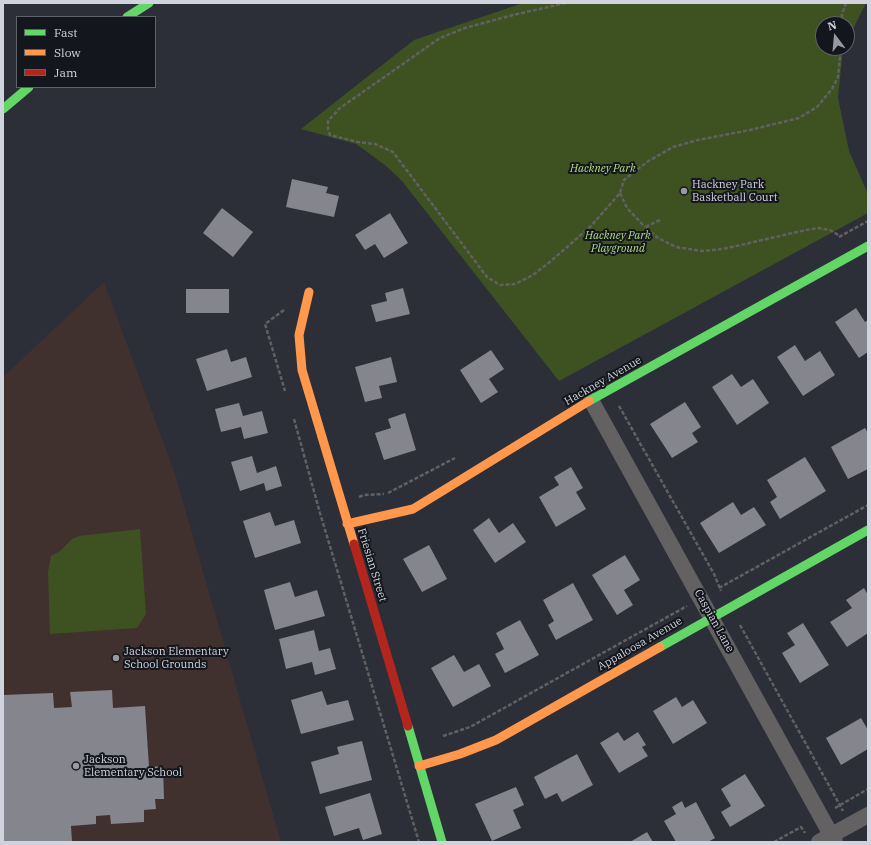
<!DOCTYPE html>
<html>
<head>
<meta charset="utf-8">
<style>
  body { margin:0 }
  #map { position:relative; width:871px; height:845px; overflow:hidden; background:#2c2f38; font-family:"IBM Plex Serif",serif }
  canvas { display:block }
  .frame { position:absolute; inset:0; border:4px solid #d0d3dd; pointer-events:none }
  .legend { position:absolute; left:16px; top:16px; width:140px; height:72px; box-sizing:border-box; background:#13161c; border:1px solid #5f6269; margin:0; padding:5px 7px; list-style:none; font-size:12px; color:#d0d3dd }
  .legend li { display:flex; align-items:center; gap:8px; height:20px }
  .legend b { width:20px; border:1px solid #5f6269 }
  .north { position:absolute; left:815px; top:16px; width:40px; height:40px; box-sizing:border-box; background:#13161c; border:1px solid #5f6269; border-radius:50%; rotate:344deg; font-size:11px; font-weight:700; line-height:16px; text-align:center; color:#d0d3dd }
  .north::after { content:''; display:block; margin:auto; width:14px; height:18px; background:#979aa3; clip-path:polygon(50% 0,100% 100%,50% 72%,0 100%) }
</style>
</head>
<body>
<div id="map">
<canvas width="871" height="845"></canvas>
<div class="frame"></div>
<ul class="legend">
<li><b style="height:5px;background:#63d668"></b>Fast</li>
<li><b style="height:5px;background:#ff974d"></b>Slow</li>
<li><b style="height:5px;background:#b3261e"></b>Jam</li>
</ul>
<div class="north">N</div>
</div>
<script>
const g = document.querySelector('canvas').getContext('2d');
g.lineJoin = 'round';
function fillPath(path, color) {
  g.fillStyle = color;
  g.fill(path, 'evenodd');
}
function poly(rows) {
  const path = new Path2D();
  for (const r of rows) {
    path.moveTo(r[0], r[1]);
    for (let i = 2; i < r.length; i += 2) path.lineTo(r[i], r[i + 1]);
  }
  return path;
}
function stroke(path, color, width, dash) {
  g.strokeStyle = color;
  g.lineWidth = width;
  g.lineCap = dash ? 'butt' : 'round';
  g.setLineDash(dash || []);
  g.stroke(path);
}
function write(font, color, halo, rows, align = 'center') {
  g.font = font + ' "IBM Plex Serif",serif';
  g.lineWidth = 4;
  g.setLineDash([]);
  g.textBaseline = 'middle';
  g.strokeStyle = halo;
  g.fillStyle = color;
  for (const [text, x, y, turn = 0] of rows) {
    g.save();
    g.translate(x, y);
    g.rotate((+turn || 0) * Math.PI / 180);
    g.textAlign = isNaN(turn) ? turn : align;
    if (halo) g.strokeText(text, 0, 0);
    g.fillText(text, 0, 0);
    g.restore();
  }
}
const education = poly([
  [104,282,175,474,281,842,3,842,3,377]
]);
const green = poly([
  [523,3,866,3,847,41,847,24,823,24,823,48,843,48,838,98,849,151,868,194,868,213,559,381,402,181,385,165,356,144,301,129,414,40],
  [140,529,146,614,137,628,50,634,48,572,51,556,60,551,72,539,79,536]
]);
const building = poly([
  [292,179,328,187,326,193,339,196,334,217,286,207],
  [222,208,253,232,233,257,203,233],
  [390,213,408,243,384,258,375,244,365,250,355,235],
  [403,288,410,314,376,322,371,305,387,301,385,293],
  [186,289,229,289,229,313,186,313],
  [856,308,865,322,868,320,868,352,859,358,835,322],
  [795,345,805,361,820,351,835,375,803,396,777,357],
  [227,349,231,362,246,357,252,377,207,391,196,359],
  [491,350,504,369,489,379,498,392,481,403,460,370],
  [391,357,397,382,379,386,382,398,365,402,355,367],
  [732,374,741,387,753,379,769,403,737,425,712,387],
  [685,402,701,427,692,433,698,442,672,458,650,424],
  [239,403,243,416,262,411,268,433,244,439,241,427,221,432,215,409],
  [405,413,416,450,384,460,375,433,391,428,388,419],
  [865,428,868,433,868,469,848,479,831,447],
  [252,456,257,473,276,466,282,486,266,491,264,483,240,491,231,462],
  [805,457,826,491,780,519,770,502,777,497,767,480],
  [571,467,583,488,576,492,586,509,556,527,539,497,559,485,554,477],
  [733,502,741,515,754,507,766,525,719,553,700,523],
  [270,512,275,526,294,520,301,543,255,558,243,521],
  [489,518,499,533,513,523,526,542,495,563,473,530],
  [429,545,447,579,422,592,403,559],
  [625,555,640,580,624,590,633,605,617,615,592,575],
  [290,582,295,597,317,590,325,616,275,630,264,590],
  [573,583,593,620,556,640,548,625,554,621,543,600],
  [864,588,868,595,868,633,847,647,830,622,852,608,846,600],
  [520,620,539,655,505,673,495,654,504,649,496,633],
  [803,623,829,665,800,683,782,653,795,645,787,633],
  [314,630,319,651,330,648,336,669,315,675,312,662,286,669,279,639],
  [454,655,464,672,479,664,491,686,453,707,431,668],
  [112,690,113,708,145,706,149,767,163,766,164,799,155,799,156,809,144,810,144,822,111,824,110,815,96,816,96,824,71,826,72,842,3,842,3,695,53,693,54,708,72,707,70,692],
  [322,691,327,705,348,700,354,720,301,734,291,700],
  [676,697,682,707,693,700,707,723,673,744,653,711],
  [861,718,868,730,868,749,841,765,826,738],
  [618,732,624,741,638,732,646,745,642,747,648,756,619,773,600,743],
  [362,741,372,780,320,794,311,762,339,754,337,747],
  [577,754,593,785,562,802,557,793,545,799,534,777],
  [745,774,765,806,730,827,721,812,731,806,721,789],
  [516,787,524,805,513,810,521,828,492,841,475,804],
  [370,793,382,834,363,840,359,828,334,836,325,807],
  [682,801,685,808,696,802,715,838,708,842,676,842,664,821,676,814,672,807],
  [647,832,653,842,630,842]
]);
const path = poly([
  [566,3,513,15,465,28,440,38,340,108,328,121,328,129,330,135,358,142,375,144,393,152,487,277,500,285,515,284,533,275,551,261,591,226,620,193,624,180,647,162,673,147,698,140,750,130,799,118,817,107,832,89,838,77,841,48],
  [842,24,842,14,846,3],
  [620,193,627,208,645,227],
  [660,220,645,227,658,238,676,247,702,251,723,249,806,230,818,228,830,230,840,236],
  [839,237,868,221],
  [284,310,265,324,285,391],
  [619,406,714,574,721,591],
  [294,419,320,513,419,842],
  [388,493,455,458],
  [359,497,364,495,384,494],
  [719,588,868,505],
  [740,625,843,811],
  [443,736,470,727,687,606],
  [835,808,868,789],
  [774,842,801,827,805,833]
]);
const street = poly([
  [591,400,835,842],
  [819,842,868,815]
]);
const fast = poly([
  [127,17,149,3],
  [3,109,29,87],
  [589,401,868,246],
  [660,647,868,530],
  [408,726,442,842]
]);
const slow = poly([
  [309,292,299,335,302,370,354,544],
  [347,524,413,509,589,401],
  [419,766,460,754,496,740,660,647]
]);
const jam = poly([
  [354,544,408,726]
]);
const markers = [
  [684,191,4,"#979aa3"],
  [116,658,4,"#979aa3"],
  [76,766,4,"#979aa3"]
];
const parkNames = [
  ["Hackney Park",603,169],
  ["Hackney Park",618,236],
  ["Playground",618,249]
];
const poiNames = [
  ["Hackney Park",692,185],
  ["Basketball Court",692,198],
  ["Jackson Elementary",124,652],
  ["School Grounds",124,665],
  ["Jackson",84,760],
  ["Elementary School",84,773]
];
const streetNames = [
  ["Hackney Avenue",603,381,-30],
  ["Friesian Street",372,565,73],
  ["Caspian Lane",714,621,61],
  ["Appaloosa Avenue",640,644,-30]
];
fillPath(education, '#40302e');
fillPath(green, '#3e5221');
fillPath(building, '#84858d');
stroke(path, '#626063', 2.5, [4, 2]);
stroke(street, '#636162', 16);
stroke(fast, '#63d668', 9);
stroke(slow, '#ff974d', 9);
stroke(jam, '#b3261e', 9);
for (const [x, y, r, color] of markers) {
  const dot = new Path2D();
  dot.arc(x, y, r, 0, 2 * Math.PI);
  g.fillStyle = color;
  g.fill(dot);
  stroke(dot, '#13161c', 1.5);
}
write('italic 11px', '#b6de83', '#13161c', parkNames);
write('11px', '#d0d3dd', '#13161c', poiNames, 'left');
write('11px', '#d0d3dd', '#13161c', streetNames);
</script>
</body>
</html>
